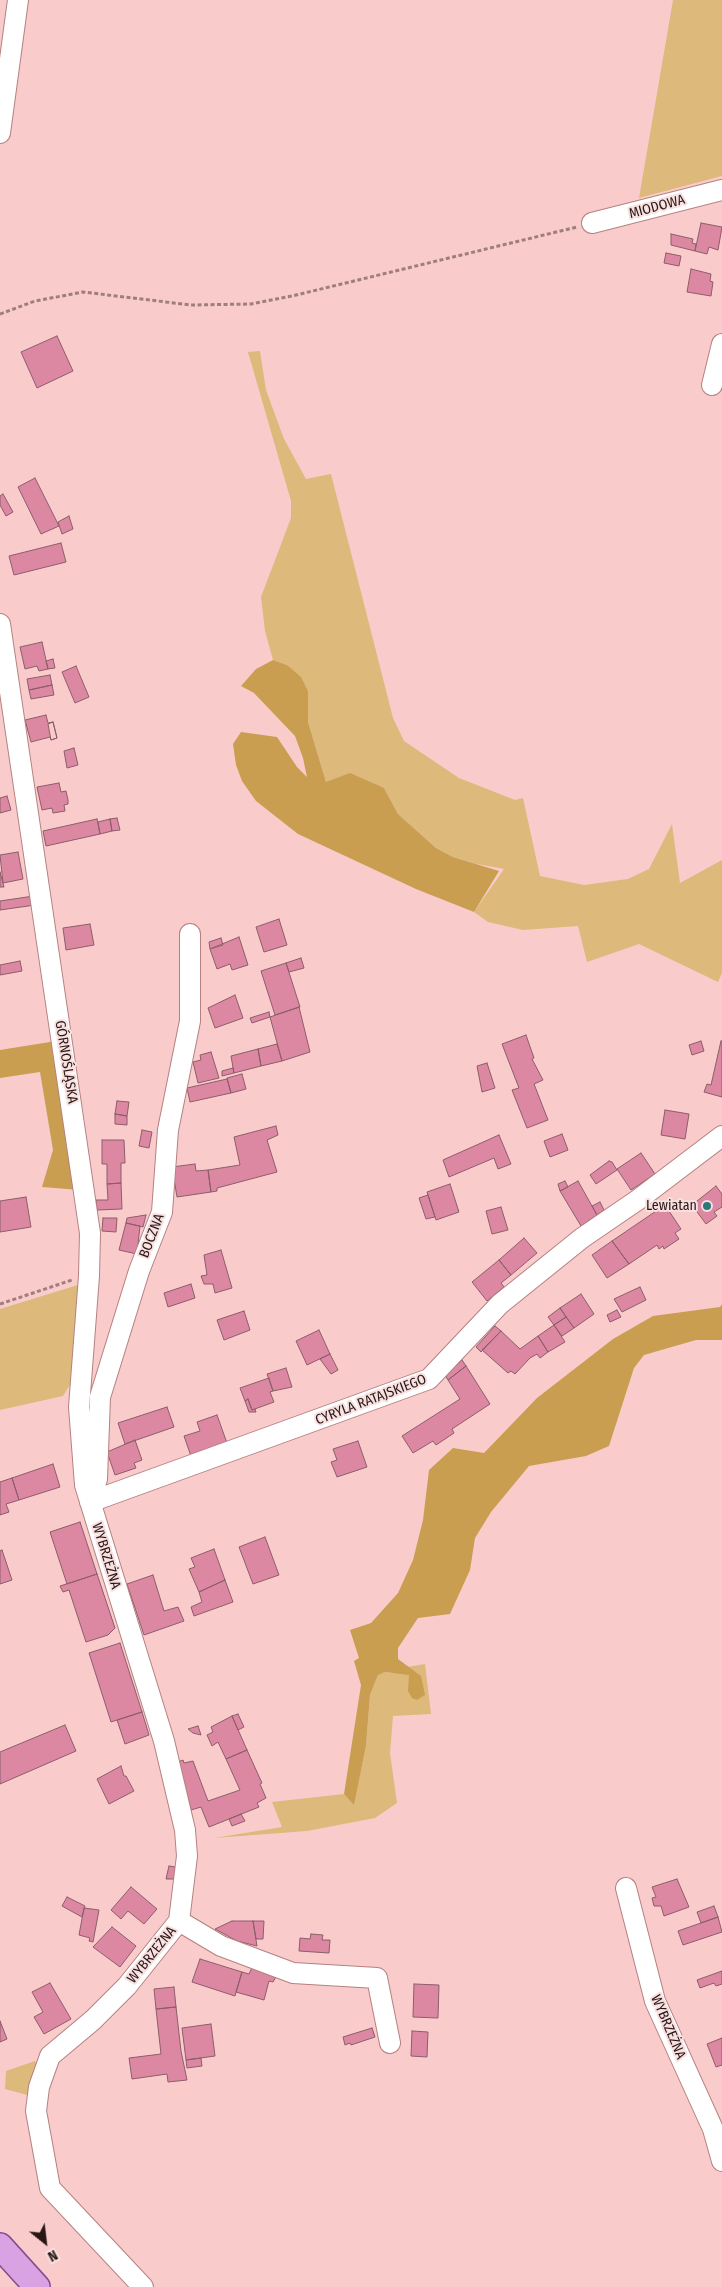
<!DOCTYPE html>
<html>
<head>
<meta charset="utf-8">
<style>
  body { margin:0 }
  #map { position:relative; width:722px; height:2287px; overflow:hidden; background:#f9cccb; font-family:"Fira Sans Condensed",sans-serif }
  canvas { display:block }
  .north { position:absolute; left:20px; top:2217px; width:50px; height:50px; -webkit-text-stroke:4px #f7e0df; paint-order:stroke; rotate:151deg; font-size:14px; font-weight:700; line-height:20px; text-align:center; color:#291616 }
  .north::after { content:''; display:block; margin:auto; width:18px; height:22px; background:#291616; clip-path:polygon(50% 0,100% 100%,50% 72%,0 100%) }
</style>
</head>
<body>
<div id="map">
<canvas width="722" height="2287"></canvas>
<div class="north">N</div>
</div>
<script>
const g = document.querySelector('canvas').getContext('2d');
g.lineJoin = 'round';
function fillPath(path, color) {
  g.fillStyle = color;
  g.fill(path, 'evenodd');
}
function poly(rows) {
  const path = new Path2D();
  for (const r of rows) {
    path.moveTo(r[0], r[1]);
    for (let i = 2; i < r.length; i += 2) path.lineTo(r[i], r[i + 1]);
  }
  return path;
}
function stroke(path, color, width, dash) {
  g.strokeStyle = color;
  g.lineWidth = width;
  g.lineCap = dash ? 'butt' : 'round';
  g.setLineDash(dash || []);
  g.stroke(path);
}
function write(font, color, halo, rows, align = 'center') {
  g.font = font + ' "Fira Sans Condensed",sans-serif';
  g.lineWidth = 4;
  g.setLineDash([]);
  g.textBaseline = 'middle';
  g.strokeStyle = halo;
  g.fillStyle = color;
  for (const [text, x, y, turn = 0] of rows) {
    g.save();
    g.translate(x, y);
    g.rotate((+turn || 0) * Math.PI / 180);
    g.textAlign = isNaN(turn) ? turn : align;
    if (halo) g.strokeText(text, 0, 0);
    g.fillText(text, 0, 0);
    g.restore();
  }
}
const green = poly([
  [673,0,722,0,722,176,639,198],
  [260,351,266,390,284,439,306,479,331,474,393,718,404,741,459,778,515,800,523,798,540,876,584,885,628,879,649,869,672,824,680,883,722,860,722,973,718,982,639,944,587,962,578,926,523,930,488,922,474,912,504,869,477,864,453,857,436,848,398,814,384,788,326,782,308,722,308,691,287,665,273,660,265,631,261,597,291,518,291,501,248,352],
  [81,1284,74,1378,63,1396,0,1410,0,1309],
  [425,1664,431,1714,393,1716,390,1753,397,1803,375,1818,307,1831,214,1838,282,1827,272,1802,344,1794,354,1804,366,1746,370,1695,378,1675,385,1672,393,1673,407,1667],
  [35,2061,39,2068,31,2096,5,2089,6,2071]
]);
const forest = poly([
  [273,660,287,665,301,677,308,691,308,722,326,782,350,773,384,788,398,814,436,848,453,857,499,871,474,912,416,889,298,834,256,801,242,781,236,765,233,744,241,732,277,737,297,767,307,777,303,758,295,736,254,693,241,686,256,669],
  [56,1041,80,1190,42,1187,53,1150,40,1072,0,1078,0,1050],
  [722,1304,722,1340,696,1340,644,1355,634,1368,609,1446,586,1456,529,1466,491,1512,475,1538,470,1570,450,1614,418,1618,398,1648,398,1659,421,1676,425,1695,417,1700,412,1698,408,1691,409,1675,385,1672,378,1675,370,1695,366,1746,354,1805,344,1794,361,1685,354,1661,359,1658,350,1630,371,1623,398,1593,413,1560,423,1520,429,1470,453,1448,484,1453,537,1398,613,1339,653,1316,720,1307]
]);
const building = poly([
  [701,223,722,227,718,250,709,247,707,254,695,251,701,223],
  [671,234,693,239,692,243,696,244,695,251,671,245,671,234],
  [666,253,681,256,679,266,664,263,666,253],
  [691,269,711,274,710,281,713,282,711,296,687,292,691,269],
  [57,336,73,371,37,388,21,352,57,336],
  [35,478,59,526,41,534,18,487,35,478],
  [3,494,13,512,6,516,0,505,0,496,3,494],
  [69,516,73,529,62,534,58,522,69,516],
  [61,543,66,562,14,575,9,556,61,543],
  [42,642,48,669,39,671,37,666,25,669,20,647,42,642],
  [53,659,55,668,48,669,46,661,53,659],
  [76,666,89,697,75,703,62,672,76,666],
  [50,675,52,685,29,690,27,679,50,675],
  [52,685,54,695,31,699,29,690,52,685],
  [46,715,48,723,53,722,57,738,51,740,50,737,31,742,25,720,46,715],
  [53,722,57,738,51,740,48,724,53,722],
  [74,748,78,765,67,768,64,751,74,748],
  [59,783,61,792,66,791,68,800,68,804,64,805,65,811,53,813,52,808,42,810,37,787,59,783],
  [7,796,11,810,0,813,0,798,7,796],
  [117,818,120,830,112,831,110,819,117,818],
  [97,819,100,834,46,846,43,831,97,819],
  [110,819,112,831,100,834,98,822,110,819],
  [18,852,23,879,3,883,0,855,18,852],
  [0,872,4,887,0,887,0,872],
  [34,896,35,905,0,910,0,901,34,896],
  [279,919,287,945,264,952,256,927,279,919],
  [90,924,94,945,66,950,63,928,90,924],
  [239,937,248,965,232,970,230,964,217,969,210,949,239,937],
  [221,938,223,945,210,949,209,942,221,938],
  [301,958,304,968,289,972,286,963,301,958],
  [20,961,22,971,0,975,0,965,20,961],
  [286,963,300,1007,275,1015,261,971,286,963],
  [235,995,243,1018,215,1028,208,1008,235,995],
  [299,1007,310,1052,282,1061,270,1017,299,1007],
  [269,1012,270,1017,252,1023,250,1018,269,1012],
  [526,1035,534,1058,532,1059,543,1080,534,1084,548,1120,527,1128,512,1090,519,1088,502,1044,526,1035],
  [701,1041,704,1051,692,1055,689,1045,701,1041],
  [721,1041,722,1041,722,1097,704,1092,707,1084,711,1085,721,1041],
  [277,1044,282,1061,261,1066,258,1049,277,1044],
  [258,1049,261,1066,234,1073,231,1056,258,1049],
  [211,1052,219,1078,198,1083,193,1062,201,1060,200,1055,211,1052],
  [487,1063,495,1088,482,1092,477,1066,487,1063],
  [233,1068,234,1073,222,1076,222,1071,233,1068],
  [242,1074,246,1089,231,1093,227,1078,242,1074],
  [227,1079,231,1093,190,1102,187,1088,227,1079],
  [117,1101,129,1102,127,1116,115,1114,117,1101],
  [665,1110,689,1114,685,1139,661,1135,665,1110],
  [115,1114,127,1116,127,1125,115,1124,115,1114],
  [276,1126,278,1135,267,1140,277,1172,217,1188,217,1191,211,1192,208,1170,240,1165,234,1137,276,1126],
  [142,1130,152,1132,149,1148,139,1146,142,1130],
  [562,1134,568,1150,550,1157,544,1141,562,1134],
  [499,1135,511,1164,498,1169,494,1158,449,1177,443,1160,499,1135],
  [102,1140,124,1140,125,1163,121,1163,121,1183,107,1184,107,1164,102,1164,102,1140],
  [641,1153,655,1174,631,1190,617,1169,641,1153],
  [609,1161,612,1162,617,1170,596,1184,590,1175,609,1161],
  [195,1164,196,1171,208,1170,211,1192,177,1197,172,1167,195,1164],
  [565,1181,568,1187,560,1191,558,1184,565,1181],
  [578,1181,597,1215,581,1226,560,1191,578,1181],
  [121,1183,122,1209,97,1210,96,1200,108,1200,107,1184,121,1183],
  [450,1184,459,1212,436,1220,427,1192,450,1184],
  [716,1186,722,1194,722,1207,714,1212,717,1216,706,1224,692,1205,716,1186],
  [428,1195,435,1217,426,1219,419,1198,428,1195],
  [26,1197,31,1227,0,1232,0,1201,26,1197],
  [600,1202,604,1210,597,1215,592,1206,600,1202],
  [665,1205,681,1229,675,1233,679,1239,664,1249,663,1246,659,1249,657,1245,629,1264,612,1241,665,1205],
  [501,1207,508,1230,492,1234,486,1211,501,1207],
  [146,1215,143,1227,126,1223,127,1218,146,1215],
  [103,1218,117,1218,116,1232,102,1231,103,1218],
  [126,1223,140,1226,137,1254,119,1250,126,1223],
  [524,1238,537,1253,511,1275,499,1260,524,1238],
  [612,1241,629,1264,607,1278,592,1255,612,1241],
  [221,1250,232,1288,215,1293,213,1284,204,1284,201,1276,207,1275,204,1255,221,1250],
  [499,1260,511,1275,501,1283,504,1287,487,1301,472,1282,499,1260],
  [191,1284,195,1298,168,1307,164,1293,191,1284],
  [640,1287,646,1300,622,1312,614,1299,640,1287],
  [581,1294,594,1314,574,1328,560,1308,581,1294],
  [560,1308,566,1317,554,1325,548,1317,560,1308],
  [617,1310,621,1317,610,1322,607,1315,617,1310],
  [244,1311,250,1330,224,1340,217,1320,244,1311],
  [566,1317,574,1328,562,1336,554,1325,566,1317],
  [554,1325,565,1342,548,1352,538,1336,554,1325],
  [495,1326,501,1331,481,1352,476,1347,495,1326],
  [319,1330,330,1354,307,1365,296,1341,319,1330],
  [501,1331,520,1349,538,1336,548,1352,540,1358,537,1354,530,1358,515,1374,511,1371,508,1373,482,1350,501,1331],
  [330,1354,338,1370,331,1374,320,1359,330,1354],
  [462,1360,466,1366,448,1380,445,1375,462,1360],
  [466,1366,490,1404,452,1429,454,1433,436,1445,433,1441,413,1453,402,1436,460,1399,448,1380,466,1366],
  [286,1368,292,1387,273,1391,267,1374,286,1368],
  [269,1378,273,1391,270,1392,274,1402,252,1410,248,1399,245,1401,240,1388,269,1378],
  [248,1399,252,1410,255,1409,256,1412,249,1412,245,1401,248,1399],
  [167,1407,174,1427,125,1444,118,1423,167,1407],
  [217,1415,228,1446,192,1459,184,1436,200,1431,197,1422,217,1415],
  [135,1440,142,1460,134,1463,136,1468,115,1475,107,1452,135,1440],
  [358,1441,367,1467,337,1477,331,1462,337,1460,333,1449,358,1441],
  [53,1464,60,1487,19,1500,12,1478,53,1464],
  [12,1478,19,1500,6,1504,9,1512,0,1515,0,1482,12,1478],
  [80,1522,97,1574,67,1584,50,1532,80,1522],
  [265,1537,279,1575,253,1584,239,1547,265,1537],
  [214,1549,225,1580,199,1592,189,1569,195,1567,191,1558,214,1549],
  [2,1550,12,1580,0,1584,0,1551,2,1550],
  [97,1574,115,1628,108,1635,86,1642,69,1590,63,1592,60,1586,97,1574],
  [153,1575,164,1611,178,1607,184,1621,144,1635,127,1584,153,1575],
  [225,1580,233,1602,194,1616,191,1607,202,1602,199,1592,225,1580],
  [120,1643,142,1712,111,1722,89,1653,120,1643],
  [142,1712,149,1735,125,1744,117,1720,142,1712],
  [238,1714,244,1727,238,1730,232,1716,238,1714],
  [232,1716,247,1750,226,1759,218,1742,212,1746,207,1735,213,1732,211,1727,232,1716],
  [65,1725,76,1751,0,1784,0,1752,65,1725],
  [198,1726,201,1735,193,1733,188,1729,198,1726],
  [247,1750,262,1783,260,1784,266,1798,257,1803,259,1807,209,1827,201,1807,191,1810,178,1762,183,1760,184,1763,193,1761,208,1801,240,1790,226,1759,247,1750],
  [121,1766,124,1776,126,1776,134,1791,109,1804,97,1779,121,1766],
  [241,1814,245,1821,232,1826,229,1819,241,1814],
  [169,1866,176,1867,174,1879,166,1879,169,1866],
  [677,1879,689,1907,664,1916,661,1906,654,1906,652,1898,656,1897,652,1887,677,1879],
  [131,1887,157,1909,144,1924,128,1911,121,1919,111,1910,131,1887],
  [67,1897,85,1906,82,1917,62,1906,67,1897],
  [714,1906,718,1917,701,1923,697,1912,714,1906],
  [84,1908,99,1910,93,1942,89,1941,90,1938,79,1935,84,1908],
  [718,1917,722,1932,683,1945,678,1931,718,1917],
  [232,1921,253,1921,257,1946,237,1941,215,1929,232,1921],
  [253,1921,264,1921,263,1939,256,1939,253,1921],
  [112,1927,136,1946,120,1967,93,1947,112,1927],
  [311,1934,323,1935,322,1940,330,1940,329,1953,299,1951,300,1938,310,1939,311,1934],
  [200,1959,242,1972,235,1996,192,1982,200,1959],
  [254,1963,277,1975,273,1982,269,1981,264,2000,236,1992,242,1972,249,1974,254,1963],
  [722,1971,722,1984,716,1986,714,1983,700,1988,697,1980,722,1971],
  [50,1983,71,2019,44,2034,34,2017,43,2012,32,1992,50,1983],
  [414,1984,439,1985,438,2018,413,2017,414,1984],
  [174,1987,176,2007,156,2009,154,1989,174,1987],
  [176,2007,181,2051,187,2080,168,2082,167,2074,132,2079,129,2058,161,2054,156,2009,176,2007],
  [0,2021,7,2039,0,2042,0,2021],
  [211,2024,215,2056,186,2060,182,2028,211,2024],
  [372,2028,375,2037,351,2045,350,2043,345,2045,343,2037,372,2028],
  [412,2031,428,2032,427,2057,411,2056,412,2031],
  [722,2038,722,2065,716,2067,707,2044,722,2038],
  [201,2058,202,2066,187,2068,186,2060,201,2058]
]);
const path = poly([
  [0,314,35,301,83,292,191,305,251,304,292,296,577,227],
  [0,1304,72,1280]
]);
const minor = poly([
  [0,133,18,0],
  [592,223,722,190],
  [712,385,722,344],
  [0,624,90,1233,89,1276,79,1407,85,1485,164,1741,185,1830,187,1856,179,1921,127,1986,93,2020,50,2056,39,2087,36,2111,50,2188,143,2287],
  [91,1498,97,1479,100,1397,139,1271,162,1212,168,1130,190,1021,190,934],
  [90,1502,429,1379,500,1304,582,1238,639,1199,722,1136],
  [626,1888,655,2001,713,2129,722,2161],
  [179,1921,221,1946,293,1973,377,1978,390,2043]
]);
const major = poly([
  [0,2246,37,2287]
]);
const markers = [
  [707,1206,5,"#2e787c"]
];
const streetNames = [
  ["MIODOWA",657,207,-15],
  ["GÓRNOŚLĄSKA",66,1062,81],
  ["BOCZNA",152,1236,-69],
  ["CYRYLA RATAJSKIEGO",371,1400,-21],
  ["WYBRZEŻNA",106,1556,73],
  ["WYBRZEŻNA",152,1955,-51],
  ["WYBRZEŻNA",668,2027,67]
];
const poiNames = [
  ["Lewiatan",697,1206]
];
fillPath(green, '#ddb97c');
fillPath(forest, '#c99e50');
fillPath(building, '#dd88a2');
stroke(building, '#8c5d6a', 1);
stroke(minor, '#b58180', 22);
stroke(major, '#8a4990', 28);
stroke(path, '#a07e7e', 3, [4, 2.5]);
stroke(minor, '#fff', 20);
stroke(major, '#d9a3e3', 25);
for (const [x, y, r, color] of markers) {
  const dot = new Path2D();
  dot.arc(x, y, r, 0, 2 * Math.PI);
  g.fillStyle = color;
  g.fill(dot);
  stroke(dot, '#f7e0df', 2);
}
write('14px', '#291616', '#f7e0df', streetNames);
write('14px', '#291616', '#f7e0df', poiNames, 'right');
</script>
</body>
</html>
